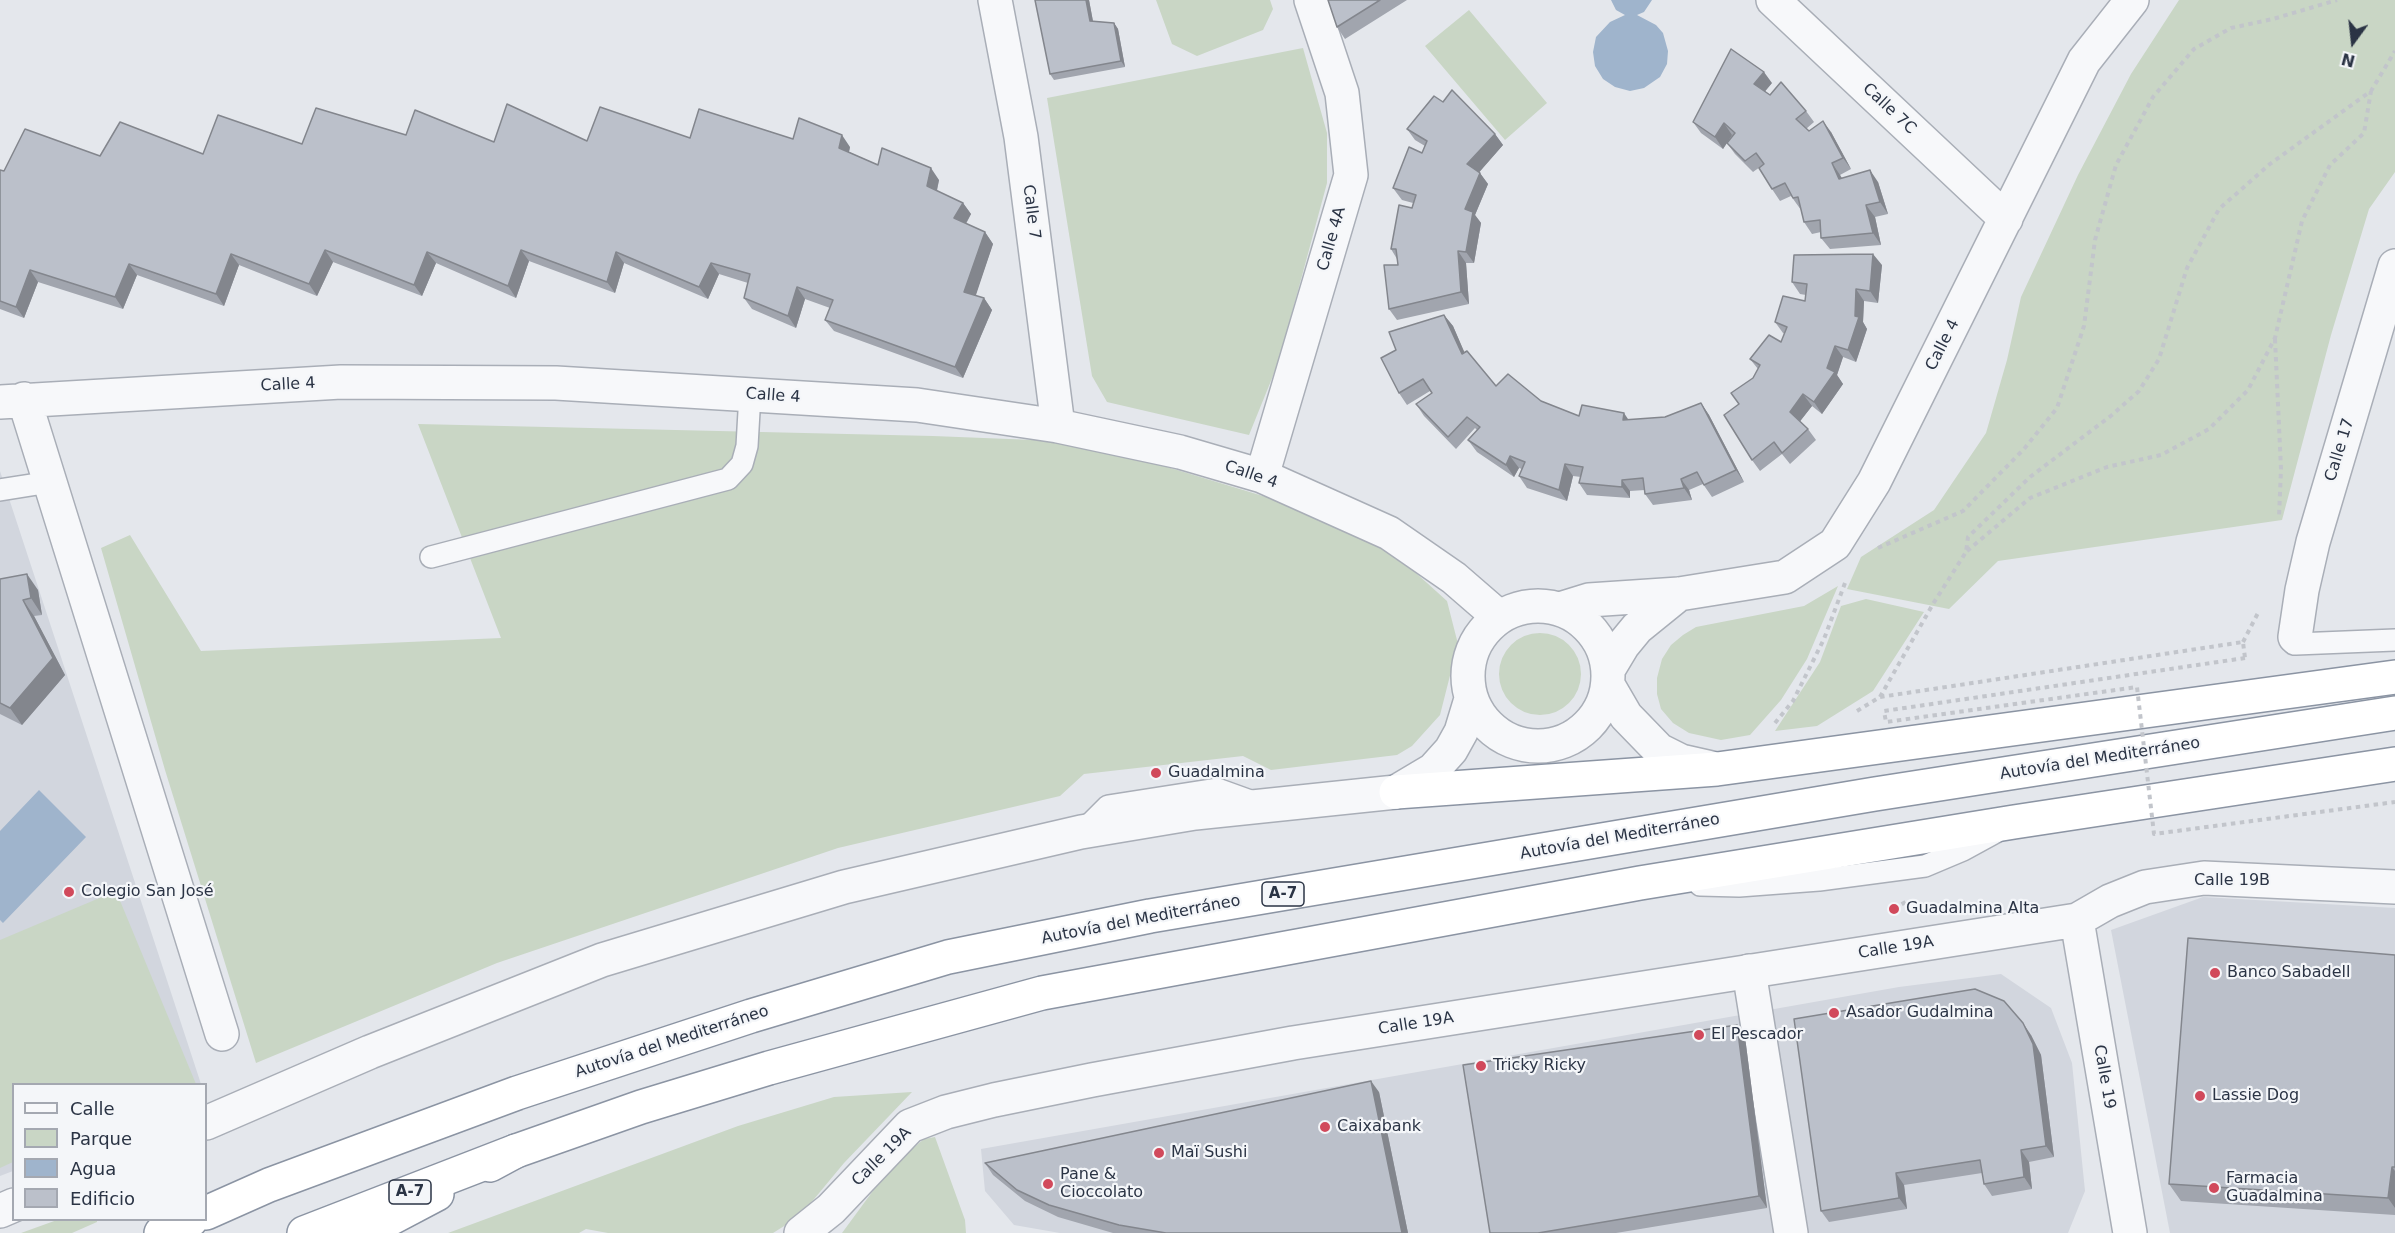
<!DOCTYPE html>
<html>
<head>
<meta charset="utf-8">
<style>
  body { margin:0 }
  #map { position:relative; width:2395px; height:1233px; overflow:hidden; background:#e4e7ec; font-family:"DejaVu Sans",sans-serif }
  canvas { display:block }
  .legend { position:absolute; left:12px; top:1083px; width:195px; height:138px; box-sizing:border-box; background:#f4f6f9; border:2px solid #a4a8b1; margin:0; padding:8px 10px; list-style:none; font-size:18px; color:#2b3445 }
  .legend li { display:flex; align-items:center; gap:12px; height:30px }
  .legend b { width:30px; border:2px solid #a4a8b1 }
  .north { position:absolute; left:2323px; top:12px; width:60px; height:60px; -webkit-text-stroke:4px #f4f6f9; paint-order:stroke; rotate:195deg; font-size:16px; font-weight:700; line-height:24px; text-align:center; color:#2b3445 }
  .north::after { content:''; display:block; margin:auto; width:21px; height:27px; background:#2b3445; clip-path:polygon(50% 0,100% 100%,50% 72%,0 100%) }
</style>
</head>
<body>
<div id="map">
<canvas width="2395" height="1233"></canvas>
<ul class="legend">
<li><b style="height:8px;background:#f7f8fa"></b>Calle</li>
<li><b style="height:16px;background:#c9d6c5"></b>Parque</li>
<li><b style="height:16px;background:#9fb4cc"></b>Agua</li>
<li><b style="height:16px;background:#bbc0ca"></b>Edificio</li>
</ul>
<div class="north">N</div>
</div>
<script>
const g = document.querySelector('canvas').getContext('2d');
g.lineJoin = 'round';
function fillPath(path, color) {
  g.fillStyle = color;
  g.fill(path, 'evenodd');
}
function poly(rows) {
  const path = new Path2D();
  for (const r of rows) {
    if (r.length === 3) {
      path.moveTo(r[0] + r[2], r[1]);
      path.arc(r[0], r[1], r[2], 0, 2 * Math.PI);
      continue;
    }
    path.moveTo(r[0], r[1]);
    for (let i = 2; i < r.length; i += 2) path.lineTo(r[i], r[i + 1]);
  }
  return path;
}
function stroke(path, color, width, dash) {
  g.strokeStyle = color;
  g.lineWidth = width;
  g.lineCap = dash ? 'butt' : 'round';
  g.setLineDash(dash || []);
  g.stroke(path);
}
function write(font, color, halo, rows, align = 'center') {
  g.font = font + ' "DejaVu Sans",sans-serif';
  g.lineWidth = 4.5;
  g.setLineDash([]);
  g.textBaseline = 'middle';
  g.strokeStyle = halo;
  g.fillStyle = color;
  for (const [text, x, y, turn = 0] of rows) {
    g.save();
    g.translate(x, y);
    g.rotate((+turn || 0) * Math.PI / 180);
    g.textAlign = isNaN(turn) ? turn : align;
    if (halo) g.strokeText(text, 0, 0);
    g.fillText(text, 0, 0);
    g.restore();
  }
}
const built = poly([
  [0,471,201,1084,14,1084,13,1171,0,1176],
  [2203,897,2395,908,2395,1233,2170,1233,2111,930],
  [2001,974,2051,1008,2072,1063,2085,1191,2068,1233,1060,1233,1014,1225,985,1191,981,1149,1899,987]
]);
const green = poly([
  [1156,0,1270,0,1273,9,1263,30,1197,56,1172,44],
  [2179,0,2395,0,2395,172,2369,209,2331,335,2282,520,1998,561,1949,609,1847,589,1861,557,1934,510,1986,433,2007,360,2021,297,2078,175,2131,74],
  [1469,10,1547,103,1505,140,1425,46],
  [1303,48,1327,133,1327,183,1279,361,1249,435,1107,402,1092,376,1047,98],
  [418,424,933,436,1085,442,1365,527,1447,601,1458,644,1440,715,1412,746,1397,755,1271,770,1243,756,1084,774,1060,796,838,848,497,963,256,1063,165,770,101,548,130,535,201,651,501,638],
  [1838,586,1807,659,1781,700,1750,735,1721,740,1689,733,1673,723,1661,709,1657,694,1657,678,1662,659,1671,645,1683,635,1696,627,1804,606],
  [1866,599,1924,612,1873,691,1817,726,1775,731,1820,662,1841,606],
  [1540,674,41],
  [116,891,196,1084,14,1084,13,1162,0,1168,0,940],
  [912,1092,844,1163,800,1216,773,1233,608,1233,586,1229,579,1233,448,1233,738,1126,834,1097],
  [935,1137,965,1220,966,1233,842,1233,878,1184,901,1158,924,1139],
  [57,1220,97,1220,97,1222,72,1233,21,1233]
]);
const water = poly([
  [1611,0,1652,0,1644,12,1637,15,1656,25,1663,33,1668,51,1667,64,1660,77,1644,88,1630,91,1615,87,1603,79,1595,66,1593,52,1596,37,1610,22,1625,15,1616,10],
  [39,790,86,837,3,923,0,920,0,831]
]);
const path = poly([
  [2275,339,2281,469,2279,517],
  [1878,548,1963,511,2024,449,2057,408,2084,326,2095,240,2116,165,2153,97,2194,49,2231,28,2273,19,2337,0],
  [1967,551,2030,498,2107,467,2161,455,2209,429,2248,390,2275,338,2302,221,2330,165,2364,133,2371,91],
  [2243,642,2259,611],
  [1880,697,1933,604,1966,552,1968,537,2030,477,2112,415,2139,391,2159,359,2187,268,2219,209,2270,164,2371,91,2395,51],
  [1857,711,1880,697,2243,642,2245,658],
  [1775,723,1793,701,1824,639,1845,583],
  [1894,909,1907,901]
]);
const service = poly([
  [0,490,50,482],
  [431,557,728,479,742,464,747,446,750,394],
  [2295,637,2294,644,2296,644,2395,640],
  [1082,832,1108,806,1217,789,1253,802],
  [1700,885,1739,886,1819,880,1925,866,1963,850,1996,832]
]);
const pedestrian = poly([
  [1749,971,1791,1233]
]);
const minor = poly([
  [995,0,1021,137,1058,426],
  [1773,0,2006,219],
  [24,399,222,1034],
  [0,402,341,382,556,383,917,405,1058,426,1180,452,1262,476,1389,533,1454,578,1499,617],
  [1262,476,1351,175,1342,93,1311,0],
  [1538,676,70],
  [1560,609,1589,600,1679,594,1785,577,1835,544,1874,482,2084,61,2132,0],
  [2295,637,2302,590,2313,542,2395,266],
  [1608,670,1623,645,1637,628,1679,594],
  [1608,685,1626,716,1659,750,1681,761,1712,768],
  [1396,792,1433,770,1451,750,1461,732,1471,699],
  [2077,920,2130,1233],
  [801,1233,831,1209,910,1126,946,1112,994,1100,1092,1080,1293,1043,2077,920,2110,901,2145,887,2204,878,2395,887]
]);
const tertiary = poly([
  [206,1123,370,1052,602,960,844,887,1081,832,1195,813,1396,792],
  [0,1211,14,1205]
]);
const trunk = poly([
  [1396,792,1717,769,2395,677],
  [490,1165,516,1151,641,1107,769,1068,1042,993,1640,883,2014,822,2395,764],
  [363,1233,437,1194]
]);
const motorway = poly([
  [206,1213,269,1185,517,1093,751,1016,948,957,1150,916,1875,794,2395,713],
  [161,1233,191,1220],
  [304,1233,516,1151]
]);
const pathBridge = poly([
  [2245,658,1884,711,1886,722,2137,687,2154,834,2395,802]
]);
const wall = poly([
  [1035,0,1089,0,1093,21,1114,23,1118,29,1125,67,1054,80,1050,74],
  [1328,0,1407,0,1345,39,1337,27],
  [1772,83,1765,91,1770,95,1806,111,1814,122,1806,129,1809,131,1831,132,1851,169,1840,175,1842,178,1878,182,1888,214,1875,217,1881,245,1830,249,1821,238,1821,232,1812,234,1804,222,1801,210,1791,196,1780,201,1772,189,1760,167,1753,172,1735,154,1727,143,1723,149,1701,133,1693,122],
  [1443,102,1495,134,1503,145,1479,172,1488,184,1475,215,1481,223,1474,263,1466,263,1469,304,1397,320,1389,309,1398,265,1397,259,1391,249,1412,208,1413,203,1402,200,1393,188,1422,153,1425,146,1415,140,1407,129],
  [406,135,494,142,690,138,793,139,850,147,849,152,878,165,939,180,937,191,963,203,971,214,966,224,985,232,993,244,975,296,984,298,992,310,963,378,834,331,825,320,830,308,805,299,796,328,752,309,744,298,748,283,719,274,708,299,624,263,615,293,529,261,516,298,436,263,422,296,333,262,317,296,239,265,224,306,137,275,123,309,38,282,24,318,0,309,0,170,4,171,100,156,203,154,302,144],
  [1882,265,1878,303,1864,301,1863,322,1867,329,1856,362,1843,357,1837,375,1843,384,1822,414,1812,406,1800,421,1808,429,1816,440,1790,464,1782,454,1760,471,1752,460,1753,378,1758,369,1750,359,1781,342,1785,334,1783,333,1775,322,1805,301,1806,295,1800,294,1792,282],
  [1444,315,1453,326,1464,352,1496,386,1541,401,1579,416,1629,420,1665,417,1701,403,1709,415,1744,482,1712,497,1703,484,1689,490,1692,500,1653,505,1645,494,1645,490,1630,491,1630,498,1587,495,1579,483,1581,477,1573,476,1567,501,1527,488,1519,476,1522,469,1519,468,1514,477,1477,452,1468,440,1477,430,1475,428,1456,449,1424,416,1416,404,1432,393,1430,391,1407,405,1399,393,1396,350],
  [0,579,38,590,42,615,34,616,65,675,22,725,0,714],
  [2395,955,2395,1215,2181,1201,2169,1184],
  [1737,1025,1745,1037,1767,1208,1616,1233,1490,1233],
  [2031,1035,2041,1055,2054,1157,2029,1162,2032,1189,1992,1196,1984,1184,1982,1173,1904,1185,1907,1209,1829,1222,1821,1211],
  [1379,1092,1408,1233,1113,1233,1058,1217,1025,1201,993,1175,985,1163]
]);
const shadedWall = poly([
  [1086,0,1089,0,1094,27,1090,21],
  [1114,23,1118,29,1125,67,1121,61],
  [1764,72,1772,83,1762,95,1754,84],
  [1823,121,1831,132,1851,169,1843,158],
  [1724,123,1732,135,1723,149,1715,137],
  [1495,134,1503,145,1476,176,1467,164],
  [842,135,850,147,847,160,839,148],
  [1832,163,1840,175,1848,191,1839,179],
  [931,168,939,180,935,198,927,186],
  [1870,170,1878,182,1888,214,1880,202],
  [1480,173,1488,184,1475,215,1481,223,1474,263,1466,252,1465,209],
  [963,203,971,214,962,230,954,218],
  [1866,205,1875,217,1881,245,1873,233],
  [985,232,993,244,973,304,964,292],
  [325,250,333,262,317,296,309,284],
  [521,250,529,261,516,298,508,286],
  [1458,251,1466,263,1469,304,1461,292],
  [427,252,436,263,422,296,414,285],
  [616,252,624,263,615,293,607,282],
  [231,254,239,265,224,306,216,294],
  [1873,254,1882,265,1878,303,1870,291],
  [711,263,719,274,708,299,699,287],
  [129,264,137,275,123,309,115,297],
  [30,270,38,282,24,318,16,307],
  [797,287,805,299,796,328,788,316],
  [1856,289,1864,301,1863,322,1867,329,1856,362,1848,350,1855,316],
  [984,298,992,310,963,378,955,367],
  [1444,315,1453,326,1470,365,1462,354],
  [1835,346,1843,357,1837,375,1843,384,1822,414,1814,402],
  [1803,394,1812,406,1798,424,1790,412],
  [1701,403,1709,415,1744,482,1736,470],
  [1624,413,1632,425,1623,420],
  [1510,456,1519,468,1514,477,1506,465],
  [1565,464,1573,476,1567,501,1559,490],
  [1681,479,1689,490,1692,500,1684,488],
  [1622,480,1630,491,1630,498,1622,487],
  [27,574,38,590,42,615,31,598],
  [23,600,34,616,65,675,22,725,10,708],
  [2023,1023,2031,1035,2041,1055,2054,1157,2046,1146],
  [1737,1025,1745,1037,1767,1208,1759,1196],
  [1371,1081,1379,1092,1408,1233,1402,1233],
  [2021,1150,2029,1162,2032,1189,2024,1177],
  [2392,1167,2395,1171,2395,1208,2388,1198],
  [1896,1173,1904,1185,1907,1209,1899,1198]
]);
const building = poly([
  [1035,0,1086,0,1090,21,1114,23,1121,61,1050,74,1035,0],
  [1328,0,1380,0,1337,27,1328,0],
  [1731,49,1764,72,1754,84,1770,95,1781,82,1806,111,1796,119,1809,131,1823,121,1843,158,1832,163,1839,179,1870,170,1880,202,1866,205,1873,233,1821,238,1820,220,1804,222,1798,197,1793,198,1785,183,1772,189,1759,168,1764,164,1756,153,1745,161,1727,143,1735,133,1724,123,1715,137,1693,122,1731,49],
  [1452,90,1495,134,1467,164,1480,173,1465,209,1473,212,1466,252,1458,251,1461,292,1389,309,1384,265,1398,265,1396,249,1391,249,1399,205,1412,208,1416,195,1393,188,1409,147,1422,153,1427,141,1407,129,1434,96,1443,102,1452,90],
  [507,104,587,141,600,107,690,138,699,109,793,139,799,118,842,135,839,148,878,165,882,148,931,168,927,186,963,203,954,218,985,232,964,292,984,298,955,367,825,320,833,300,797,287,788,316,744,298,750,274,711,263,699,287,616,252,607,282,521,250,508,286,427,252,414,285,325,250,309,284,231,254,216,294,129,264,115,297,30,270,16,307,0,301,0,170,4,171,25,129,100,156,120,122,203,154,218,115,302,144,316,108,406,135,415,110,494,142,507,104],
  [1873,254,1870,291,1856,289,1855,316,1859,317,1848,350,1835,346,1827,368,1835,372,1814,402,1803,394,1790,412,1808,429,1782,453,1774,442,1752,460,1724,415,1739,404,1731,393,1753,378,1760,365,1750,359,1769,335,1781,342,1787,327,1775,322,1783,296,1805,301,1807,284,1792,282,1794,255,1873,254],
  [1444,315,1462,354,1467,351,1496,386,1508,374,1541,401,1579,416,1582,405,1624,413,1623,420,1665,417,1701,403,1736,470,1704,485,1697,472,1681,479,1684,488,1645,494,1643,478,1622,480,1622,487,1579,483,1583,467,1565,464,1559,490,1519,476,1525,462,1510,456,1506,465,1468,440,1480,427,1467,417,1448,437,1416,404,1432,393,1423,379,1399,393,1381,358,1396,350,1389,332,1444,315],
  [27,574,31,598,23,600,53,658,10,708,0,703,0,579,27,574],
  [2188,938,2395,955,2395,1167,2392,1167,2388,1198,2169,1184,2188,938],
  [1975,989,2004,1001,2023,1023,2033,1044,2046,1146,2021,1150,2024,1177,1984,1184,1980,1160,1896,1173,1899,1198,1821,1211,1794,1019,1975,989],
  [1737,1025,1759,1196,1538,1233,1490,1233,1463,1065,1737,1025],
  [1371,1081,1402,1233,1166,1233,1119,1225,1049,1205,1017,1190,985,1163,1371,1081]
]);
const markers = [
  [1156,773,6,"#d1495b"],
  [69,892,6,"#d1495b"],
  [1894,909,6,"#d1495b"],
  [2215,973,6,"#d1495b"],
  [1834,1013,6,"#d1495b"],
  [1699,1035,6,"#d1495b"],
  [1481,1066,6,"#d1495b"],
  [2200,1096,6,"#d1495b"],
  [1325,1127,6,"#d1495b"],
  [1159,1153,6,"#d1495b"],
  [1048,1184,6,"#d1495b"],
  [2214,1188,6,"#d1495b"]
];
const shields = [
  [1283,894,42],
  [410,1192,42]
];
const shieldNames = [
  ["A-7",1283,894],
  ["A-7",410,1192]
];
const streetNames = [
  ["Calle 7C",1889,109,43],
  ["Calle 7",1031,212,83],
  ["Calle 4A",1332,239,-74],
  ["Calle 4",1943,345,-63],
  ["Calle 4",288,385,-3],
  ["Calle 4",773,396,4],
  ["Calle 17",2340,450,-73],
  ["Calle 4",1251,475,19],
  ["Autovía del Mediterráneo",2100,759,-9],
  ["Autovía del Mediterráneo",1620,837,-10],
  ["Calle 19B",2232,881],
  ["Autovía del Mediterráneo",1141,920,-11],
  ["Calle 19A",1896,948,-9],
  ["Calle 19A",1416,1024,-9],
  ["Autovía del Mediterráneo",672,1042,-18],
  ["Calle 19",2104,1077,80],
  ["Calle 19A",882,1157,-45]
];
const poiNames = [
  ["Guadalmina",1168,773],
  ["Colegio San José",81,892],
  ["Guadalmina Alta",1906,909],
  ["Banco Sabadell",2227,973],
  ["Asador Gudalmina",1846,1013],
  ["El Pescador",1711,1035],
  ["Tricky Ricky",1493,1066],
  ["Lassie Dog",2212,1096],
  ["Caixabank",1337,1127],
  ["Maï Sushi",1171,1153],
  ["Pane &",1060,1175],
  ["Cioccolato",1060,1193],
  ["Farmacia",2226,1179],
  ["Guadalmina",2226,1197]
];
fillPath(built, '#d2d6de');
fillPath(green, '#c9d6c5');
fillPath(water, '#9fb4cc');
stroke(service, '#a9aeb7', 24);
stroke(pedestrian, '#a9aeb7', 36);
stroke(minor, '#a9aeb7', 36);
stroke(tertiary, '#a9aeb7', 36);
stroke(trunk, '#8b94a3', 36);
stroke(motorway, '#8b94a3', 36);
stroke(path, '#c2c5cb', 4, [4.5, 4.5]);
stroke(service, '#f7f8fa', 21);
stroke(pedestrian, '#f7f8fa', 33);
stroke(minor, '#f7f8fa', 33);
stroke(tertiary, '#f7f8fa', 33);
stroke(trunk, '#fff', 33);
stroke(motorway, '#fff', 33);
stroke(pathBridge, '#c2c5cb', 4, [4.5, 4.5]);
fillPath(wall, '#a1a5ae');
fillPath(shadedWall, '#83868d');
fillPath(building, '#bbc0ca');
stroke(building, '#83868d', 1.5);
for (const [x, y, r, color] of markers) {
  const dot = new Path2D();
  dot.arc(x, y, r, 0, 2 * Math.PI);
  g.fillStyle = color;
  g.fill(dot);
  stroke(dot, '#f4f6f9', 2);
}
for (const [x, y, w] of shields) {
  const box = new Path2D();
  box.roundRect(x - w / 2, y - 12, w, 24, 4.5);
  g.fillStyle = '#f4f6f9';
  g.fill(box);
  stroke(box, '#2b3445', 1.5);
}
write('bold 15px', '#2b3445', null, shieldNames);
write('16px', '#2b3445', '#f4f6f9', streetNames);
write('16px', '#2b3445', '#f4f6f9', poiNames, 'left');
</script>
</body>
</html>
